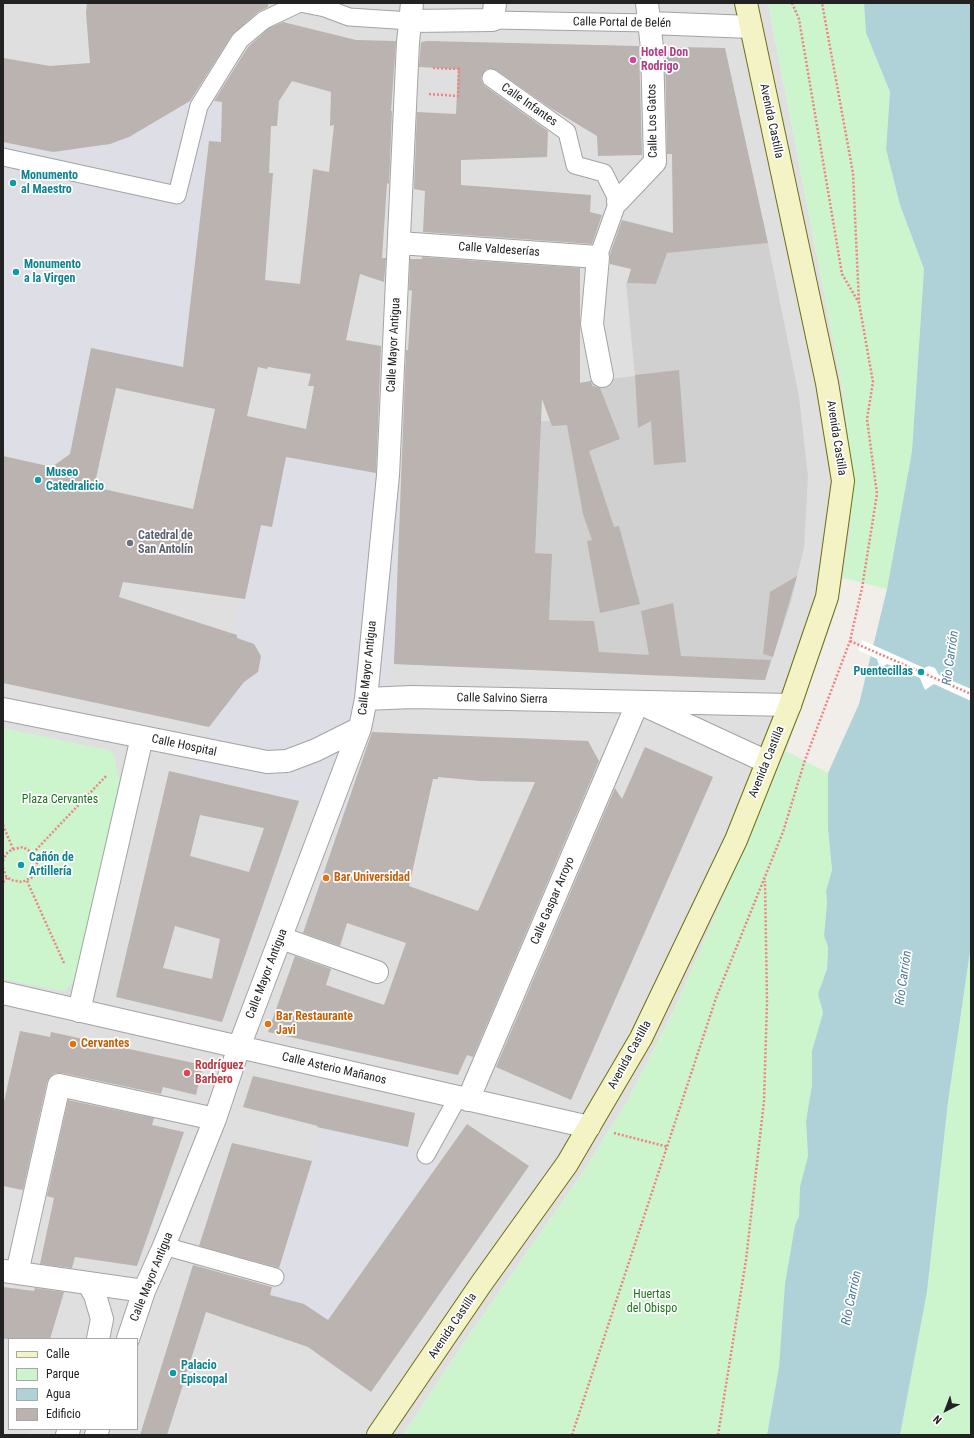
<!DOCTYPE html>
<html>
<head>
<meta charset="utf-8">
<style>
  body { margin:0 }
  #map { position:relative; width:974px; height:1438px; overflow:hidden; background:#f1eee9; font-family:"Roboto Condensed",sans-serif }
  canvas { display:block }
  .frame { position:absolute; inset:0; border:4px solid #222; pointer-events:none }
  .legend { position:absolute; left:8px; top:1338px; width:130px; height:92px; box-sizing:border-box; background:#fff; border:1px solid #a7a7a7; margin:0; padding:5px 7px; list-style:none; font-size:12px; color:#222 }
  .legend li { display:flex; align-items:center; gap:8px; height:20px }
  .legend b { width:20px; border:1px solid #a7a7a7 }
  .north { position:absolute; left:926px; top:1390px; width:40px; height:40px; -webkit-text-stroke:3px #fff; paint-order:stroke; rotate:222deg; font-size:11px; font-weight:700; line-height:16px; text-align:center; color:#222 }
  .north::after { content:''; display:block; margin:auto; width:14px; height:18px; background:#222; clip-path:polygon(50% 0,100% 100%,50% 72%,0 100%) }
</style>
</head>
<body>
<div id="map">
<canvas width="974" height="1438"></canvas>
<div class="frame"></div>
<ul class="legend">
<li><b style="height:5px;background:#f4f3c5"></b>Calle</li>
<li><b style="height:11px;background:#cdf5cd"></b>Parque</li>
<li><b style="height:11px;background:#afd2d9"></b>Agua</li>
<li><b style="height:11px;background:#bab3af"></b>Edificio</li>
</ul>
<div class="north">N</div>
</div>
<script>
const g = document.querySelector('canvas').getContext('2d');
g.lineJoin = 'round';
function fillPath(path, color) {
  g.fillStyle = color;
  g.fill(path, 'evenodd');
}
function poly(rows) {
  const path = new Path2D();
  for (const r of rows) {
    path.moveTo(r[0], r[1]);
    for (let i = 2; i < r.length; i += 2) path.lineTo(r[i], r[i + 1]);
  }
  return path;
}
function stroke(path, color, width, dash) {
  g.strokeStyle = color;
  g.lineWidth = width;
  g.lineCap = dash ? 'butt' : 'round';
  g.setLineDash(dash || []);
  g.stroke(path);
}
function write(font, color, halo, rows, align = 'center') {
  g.font = font + ' "Roboto Condensed",sans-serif';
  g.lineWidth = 3.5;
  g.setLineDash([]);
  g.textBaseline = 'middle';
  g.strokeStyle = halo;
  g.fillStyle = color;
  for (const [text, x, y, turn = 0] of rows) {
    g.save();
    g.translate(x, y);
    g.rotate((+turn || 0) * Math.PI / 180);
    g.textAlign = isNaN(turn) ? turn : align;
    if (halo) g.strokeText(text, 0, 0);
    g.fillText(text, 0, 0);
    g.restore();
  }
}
const residential = poly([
  [3,3,768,3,842,386,854,481,850,531,843,578,832,621,786,751,676,1006,628,1100,581,1175,460,1348,403,1435,3,1435],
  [9,1339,137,1339,137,1429,9,1429]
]);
const religious = poly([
  [768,243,799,397,808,477,804,547,791,602,765,680,394,664,404,425,550,421,539,389,591,381,635,376,626,283,656,284,667,253]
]);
const park = poly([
  [768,3,864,3,866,33,890,92,886,149,900,205,924,269,912,451,887,589,843,578,850,531,854,481,842,386],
  [3,728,108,750,113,753,121,787,85,968,65,991,3,979],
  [786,751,828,773,828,829,832,870,826,891,827,902,824,936,828,947,827,969,818,994,823,1013,822,1020,812,1051,812,1085,806,1121,808,1156,799,1216,795,1225,779,1367,767,1435,403,1435,460,1348,581,1175,628,1100,676,1006],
  [971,945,971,1435,900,1435,927,1292,948,1102]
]);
const parking = poly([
  [30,1429,70,1429,68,1435,28,1435]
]);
const plaza = poly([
  [201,80,214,80,215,101,222,102,221,142,209,141,184,353,189,354,187,368,91,348,67,465,57,463,52,467,17,459,3,450,3,142,44,151,46,153,110,144,130,137,187,103],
  [286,457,402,477,394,664,344,815,298,799,187,774,208,726,245,681,258,672,261,656,254,644,237,638,237,635,233,634,230,630,233,628,239,604,236,602,241,599,245,599,247,591,239,590,253,560,261,525,272,527],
  [323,1128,411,1147,439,1163,328,1321,304,1304,270,1295]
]);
const water = poly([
  [864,3,971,3,971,945,948,1102,927,1292,900,1435,767,1435,779,1367,785,1284,795,1225,799,1216,800,1187,808,1156,806,1121,812,1085,812,1051,823,1013,818,994,827,969,828,947,824,936,827,902,826,891,832,870,828,829,828,773,859,704,887,589,912,451,924,269,900,205,886,149,890,92,866,33]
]);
const pier = poly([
  [862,640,924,668,929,666,935,668,939,675,971,689,971,701,934,684,925,690,920,678,887,664,880,668,877,659,858,650]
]);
const building = poly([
  [87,3,268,3,268,7,258,12,232,35,190,101,129,137,110,144,53,152,3,142,3,58,50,66,90,63,86,13],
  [283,22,356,40,396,41,391,111,392,111,389,184,387,183,382,258,386,258,384,282,360,274,346,340,381,346,376,473,286,457,272,527,261,525,245,599,123,582,119,597,237,635,237,638,254,644,261,656,258,672,244,682,209,727,3,683,3,456,52,467,70,454,91,348,183,367,209,141,221,142,222,102,214,101,248,47,269,28],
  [292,81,331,92,330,126,334,125,329,172,313,169,300,284,265,280,273,173,269,173,271,126,277,126,279,101],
  [258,367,267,369,268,367,311,374,308,386,314,386,306,429,247,416],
  [116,388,215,409,193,509,94,487],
  [427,41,639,46,642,155,598,156,597,136,549,107,496,70,487,69,481,77,482,82,485,86,548,131,547,157,461,160,461,185,591,195,590,212,602,215,592,244,423,232,425,191,414,189,417,112,456,114,458,69,419,67,421,42],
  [679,47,725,48,768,243,667,253,656,284,627,283,631,269,610,264,610,254,622,220,673,233,672,154,667,154,665,52],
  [422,257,580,268,580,383,591,381,592,386,600,388,620,439,589,451,614,527,619,526,640,604,600,613,587,541,592,540,583,514,567,425,552,426,542,399,535,553,552,554,549,620,594,621,599,652,649,655,641,611,673,603,681,656,771,660,765,680,394,664,406,350,408,350,412,291,409,290,410,259,422,259],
  [679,370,686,462,654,465,651,421,638,428,635,375],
  [797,576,773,657,763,654,770,592],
  [372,732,588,741,599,761,473,1057,467,1055,458,1075,268,1032,295,956,331,969,326,985,384,1005,406,943,347,923,340,946,303,933],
  [438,777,480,781,535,782,478,911,409,886,433,779,438,779],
  [645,747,713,777,571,1100,496,1067,615,788,622,799],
  [169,771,299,801,222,1022,116,997],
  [200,815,264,828,249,872,190,856],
  [175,926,220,939,212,979,163,968],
  [20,1031,50,1037,51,1032,203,1065,196,1095,163,1087,161,1094,62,1073,55,1073,50,1077,47,1082,23,1190,3,1186,3,1106],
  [253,1076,415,1113,408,1147,317,1127,318,1126,243,1107],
  [68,1100,154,1118,152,1125,184,1132,137,1266,75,1257,72,1268,40,1264,54,1198,47,1196],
  [467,1124,529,1166,371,1392,308,1347,206,1312,167,1435,140,1435,193,1265,272,1287,270,1295,304,1304,328,1320],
  [232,1143,312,1161,279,1268,199,1246],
  [3,1287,34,1291,35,1288,64,1292,50,1339,3,1339]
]);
const path = poly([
  [792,3,799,19,842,274,859,303],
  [429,94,458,96,459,69,432,68],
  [850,641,971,694],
  [3,825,13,849],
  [33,853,107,775],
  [3,861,6,854,11,850,23,847,33,853,37,863,35,874,31,878,22,882,11,880,6,876,3,868],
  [27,881,64,963],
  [3,882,8,877],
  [614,1133,668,1147],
  [572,1435,716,998,783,832,805,760,850,641,862,588,877,494,867,419,873,382,859,303,853,173,822,3],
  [718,1435,746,1260,764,1101,767,1002,765,881]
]);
const pedestrian = poly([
  [493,20,650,23],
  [491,78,567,132,575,165,604,173,618,201,598,257],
  [3,157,177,195,199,106,240,40,264,20,300,3,325,8,349,17,411,21],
  [426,1155,458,1097],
  [164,1246,275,1277]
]);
const minor = poly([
  [411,21,493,20,495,3],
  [650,23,751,27],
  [618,201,655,162,652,48,647,3],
  [399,243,598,257,592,324,602,376],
  [366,699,412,697,790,705],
  [646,706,767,762],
  [3,709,267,762,287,761,316,750,360,728],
  [281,938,377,972],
  [3,993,589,1127],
  [79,1011,142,737],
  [468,1100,638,702],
  [4,1271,144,1291],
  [17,1273,59,1085,215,1119],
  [88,1283,95,1295,102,1319,98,1339],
  [128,1339,144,1291,164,1246,215,1119,239,1047,360,728,366,699,388,475,408,42,412,3],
  [67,1435,69,1429],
  [96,1435,98,1429]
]);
const secondary = poly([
  [378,1435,481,1284,567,1164,641,1038,736,840,790,705,827,597,843,481,827,383,746,3]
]);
const markers = [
  [633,60,4,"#d1479c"],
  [13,183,4,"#0f9aa8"],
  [16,272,4,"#0f9aa8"],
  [38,480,4,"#0f9aa8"],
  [130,543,4,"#6b7280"],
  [921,672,4,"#0f9aa8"],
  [21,865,4,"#0f9aa8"],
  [326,878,4,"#e8710a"],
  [268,1024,4,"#e8710a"],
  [73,1044,4,"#e8710a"],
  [187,1073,4,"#e0444e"],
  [173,1373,4,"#0f9aa8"]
];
const streetNames = [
  ["Calle Portal de Belén",622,23,1],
  ["Calle Infantes",529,105,35],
  ["Calle Los Gatos",653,121,-91],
  ["Avenida Castilla",771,121,78],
  ["Calle Valdeserías",499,250,4],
  ["Calle Mayor Antigua",394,345,-87],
  ["Avenida Castilla",836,438,81],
  ["Calle Mayor Antigua",368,668,-84],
  ["Calle Salvino Sierra",502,699,1],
  ["Calle Hospital",184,746,12],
  ["Avenida Castilla",767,762,-68],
  ["Calle Gaspar Arroyo",553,901,-67],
  ["Calle Mayor Antigua",267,974,-69],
  ["Avenida Castilla",630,1055,-61],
  ["Calle Asterio Mañanos",334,1069,13],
  ["Calle Mayor Antigua",152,1277,-68],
  ["Avenida Castilla",453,1326,-56]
];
const hotelNames = [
  ["Hotel Don",641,53],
  ["Rodrigo",641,67]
];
const cultureNames = [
  ["Monumento",21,176],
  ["al Maestro",21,190],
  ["Monumento",24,265],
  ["a la Virgen",24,279],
  ["Museo",46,473],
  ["Catedralicio",46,487],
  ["Puentecillas",913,672,"right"],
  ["Cañón de",29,858],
  ["Artillería",29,872],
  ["Palacio",181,1366],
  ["Episcopal",181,1380]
];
const worshipNames = [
  ["Catedral de",138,536],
  ["San Antolín",138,550]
];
const parkNames = [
  ["Plaza Cervantes",60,800],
  ["Huertas",652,1295],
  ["del Obispo",652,1309]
];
const foodNames = [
  ["Bar Universidad",334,878],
  ["Bar Restaurante",276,1017],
  ["Javi",276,1031],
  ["Cervantes",81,1044]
];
const healthNames = [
  ["Rodríguez",195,1066],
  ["Barbero",195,1080]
];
const waterNames = [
  ["Río Carrión",951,658,-82],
  ["Río Carrión",904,978,-82],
  ["Río Carrión",852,1298,-78]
];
fillPath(residential, '#dfdfdf');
fillPath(religious, '#d0d0d0');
fillPath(park, '#cdf5cd');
fillPath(parking, '#e2e2e2');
fillPath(plaza, '#dedee6');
fillPath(water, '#afd2d9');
fillPath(pier, '#fff');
fillPath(building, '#bab3af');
stroke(pedestrian, '#a3a3a3', 19);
stroke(minor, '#a3a3a3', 24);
stroke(secondary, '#6c7012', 24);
stroke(path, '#ec8480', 2.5, [2, 2]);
stroke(pedestrian, '#fff', 17);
stroke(minor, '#fff', 22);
stroke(secondary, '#f4f3c5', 22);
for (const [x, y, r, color] of markers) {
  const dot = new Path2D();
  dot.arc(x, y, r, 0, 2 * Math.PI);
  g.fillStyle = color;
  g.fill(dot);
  stroke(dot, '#fff', 1.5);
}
write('12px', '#222', '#fff', streetNames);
write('bold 12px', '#b23c85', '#fff', hotelNames, 'left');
write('bold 12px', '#0d838f', '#fff', cultureNames, 'left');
write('bold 12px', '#5b616d', '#fff', worshipNames, 'left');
write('12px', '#19771a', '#fff', parkNames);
write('bold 12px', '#c56008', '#fff', foodNames, 'left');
write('bold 12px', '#be3a42', '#fff', healthNames, 'left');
write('italic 13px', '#507999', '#fff', waterNames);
</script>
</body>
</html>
